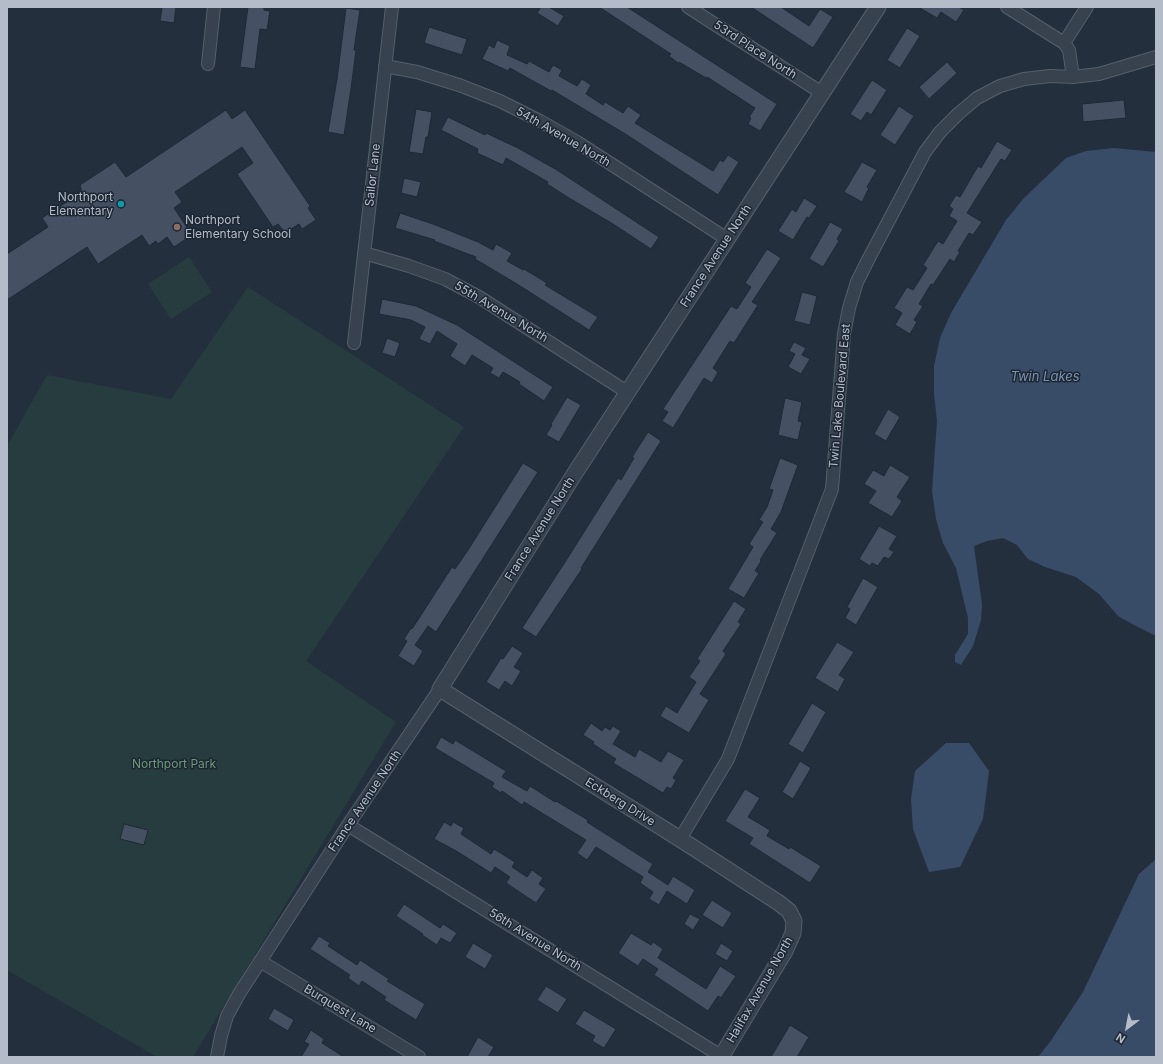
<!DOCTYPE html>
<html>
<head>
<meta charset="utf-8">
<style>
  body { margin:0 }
  #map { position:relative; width:1163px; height:1064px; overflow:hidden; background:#242f3e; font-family:Inter,sans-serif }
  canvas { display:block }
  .frame { position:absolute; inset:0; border:8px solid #b4bcc9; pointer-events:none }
  .north { position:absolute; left:1107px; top:1008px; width:40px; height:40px; -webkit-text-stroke:3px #1d2633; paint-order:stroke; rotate:212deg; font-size:11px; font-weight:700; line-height:16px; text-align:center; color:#b4bcc9 }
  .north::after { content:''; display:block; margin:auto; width:14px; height:18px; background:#b4bcc9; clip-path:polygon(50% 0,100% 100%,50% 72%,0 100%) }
</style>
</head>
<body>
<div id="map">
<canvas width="1163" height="1064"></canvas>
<div class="frame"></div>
<div class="north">N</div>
</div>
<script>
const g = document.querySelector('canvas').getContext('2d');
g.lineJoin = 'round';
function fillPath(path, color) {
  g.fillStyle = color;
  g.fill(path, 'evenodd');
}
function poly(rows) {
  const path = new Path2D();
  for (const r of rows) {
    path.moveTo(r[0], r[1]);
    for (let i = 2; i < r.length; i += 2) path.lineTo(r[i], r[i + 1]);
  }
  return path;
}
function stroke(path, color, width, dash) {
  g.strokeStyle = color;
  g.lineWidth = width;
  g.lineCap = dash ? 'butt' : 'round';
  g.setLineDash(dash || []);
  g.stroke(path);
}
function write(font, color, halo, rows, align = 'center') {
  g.font = font + ' Inter,sans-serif';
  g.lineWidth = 3;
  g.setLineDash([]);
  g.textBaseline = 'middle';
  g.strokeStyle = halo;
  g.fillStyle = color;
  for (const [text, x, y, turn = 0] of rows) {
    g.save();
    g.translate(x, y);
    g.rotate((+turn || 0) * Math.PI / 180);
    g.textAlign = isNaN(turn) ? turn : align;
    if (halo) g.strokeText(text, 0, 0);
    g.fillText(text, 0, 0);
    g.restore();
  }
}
const green = poly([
  [189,257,212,292,171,319,148,284],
  [248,287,464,427,306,661,396,722,193,1057,157,1057,7,970,7,446,47,375,171,399]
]);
const water = poly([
  [1114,148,1156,152,1156,636,1134,625,1118,616,1099,594,1076,577,1045,567,1028,559,1017,545,1003,538,987,541,974,546,982,605,981,620,973,646,961,665,955,662,955,655,968,634,968,618,956,568,943,543,936,519,932,491,937,421,934,394,934,366,940,338,951,313,993,242,1006,220,1024,198,1066,158,1086,151],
  [946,743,969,743,989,771,983,819,960,867,929,872,913,829,911,799,915,771],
  [1156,859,1156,1057,1038,1057,1050,1042,1083,992,1139,874]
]);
const building = poly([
  [162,7,176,7,174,23,160,21,162,7],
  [248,7,264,7,264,10,270,11,267,30,260,29,255,69,240,67,248,7],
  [541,7,549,7,564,16,558,26,537,13,541,7],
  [599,7,627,7,777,104,760,131,748,124,751,118,749,117,755,108,707,77,706,78,679,62,678,63,669,56,671,54,599,7],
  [751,7,781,7,809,26,820,9,833,17,813,48,751,7],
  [918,7,959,7,964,10,956,22,941,12,937,18,918,7],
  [346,8,360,10,354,50,356,50,351,89,344,135,328,132,337,79,346,8],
  [429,27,467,39,462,55,424,43,429,27],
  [907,28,920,36,900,68,887,60,907,28],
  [497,40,510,46,507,55,527,64,529,61,549,72,553,65,562,70,559,76,577,86,582,79,591,85,586,94,603,105,605,102,623,113,628,106,641,115,635,123,713,171,720,160,723,162,728,155,739,162,718,195,627,135,552,90,551,91,510,68,508,71,482,59,489,45,494,48,497,40],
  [947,62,957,73,929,99,919,87,947,62],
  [872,80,887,90,871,115,867,112,861,121,850,114,872,80],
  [1124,100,1126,118,1083,122,1082,104,1124,100],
  [899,106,914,116,895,145,880,135,899,106],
  [416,109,432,112,428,137,426,137,423,154,409,152,416,109],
  [226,110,232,119,245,110,310,206,308,208,316,220,302,229,299,224,285,233,278,224,273,227,237,174,253,163,242,147,175,192,182,202,174,208,192,235,174,247,167,237,158,244,156,241,149,246,142,235,98,264,87,247,7,300,7,254,48,227,42,218,82,192,80,185,115,162,126,177,226,110],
  [448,117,485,135,486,133,518,148,557,170,659,237,651,249,613,224,569,198,547,184,548,182,506,158,503,165,477,153,478,149,441,130,448,117],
  [997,141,1012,150,1005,161,1001,159,967,213,982,222,973,235,969,233,958,251,960,252,954,262,950,259,933,285,931,284,919,304,923,306,914,320,917,322,910,334,895,325,902,313,894,308,907,287,913,290,927,268,923,265,938,241,943,244,957,221,949,216,953,209,949,206,956,195,960,197,978,166,981,168,997,141],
  [862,162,877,170,867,187,869,188,862,202,844,192,862,162],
  [404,178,421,182,417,197,401,193,404,178],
  [804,198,817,206,809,218,807,217,793,240,778,231,792,209,796,212,804,198],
  [400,213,433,224,478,242,493,250,496,244,512,253,507,261,523,270,524,269,547,283,545,285,598,317,589,330,517,284,475,259,476,257,434,241,435,240,395,228,400,213],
  [830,222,843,229,837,239,839,241,823,267,809,259,830,222],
  [767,249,781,258,752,302,758,305,734,343,730,341,713,368,718,372,712,383,704,378,673,428,662,421,668,412,663,409,731,306,737,309,751,287,745,283,767,249],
  [802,292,817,296,810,325,794,321,802,292],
  [382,299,416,306,457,325,553,387,544,401,519,384,520,382,503,372,499,378,490,373,493,368,472,355,465,366,450,356,457,344,437,331,430,344,419,339,425,327,411,320,379,314,382,299],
  [387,338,400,343,395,357,382,353,387,338],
  [794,342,806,348,802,355,810,359,801,374,788,367,795,354,789,351,794,342],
  [567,397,581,405,559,442,546,435,552,425,551,424,567,397],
  [785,398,802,402,798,421,802,422,798,440,778,435,785,398],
  [888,409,900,417,886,441,874,434,888,409],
  [648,432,661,441,581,568,582,569,536,637,522,628,567,559,618,478,621,480,634,458,632,457,648,432],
  [780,458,798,465,781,512,771,529,777,533,760,560,761,561,755,571,759,573,744,598,728,589,753,547,749,544,763,522,759,520,767,507,773,490,769,489,780,458],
  [523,463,538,472,436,632,428,626,415,645,423,651,414,666,398,656,407,641,404,639,411,628,412,629,452,567,455,569,468,550,523,463],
  [890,465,910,477,897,497,902,501,892,517,868,503,876,491,864,484,873,470,884,476,890,465],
  [879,526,897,536,889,549,894,552,889,559,884,557,878,566,872,563,870,566,859,559,879,526],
  [863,578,878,587,856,625,845,618,850,609,847,607,863,578],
  [734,601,746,609,738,622,741,624,723,651,726,654,700,694,709,700,689,733,660,716,666,706,677,713,696,682,689,677,700,661,697,659,734,601],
  [837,642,854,652,839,675,845,679,838,692,815,678,837,642],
  [512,646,523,653,514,667,521,671,512,686,505,681,499,690,486,682,501,658,503,659,512,646],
  [812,703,826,712,803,753,788,744,812,703],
  [591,723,602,731,605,727,610,730,613,726,621,731,613,744,635,757,639,749,661,762,668,751,684,760,673,778,676,780,671,789,667,787,663,793,613,763,616,759,593,744,594,742,583,735,591,723],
  [441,737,453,744,455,740,506,771,502,777,518,786,527,791,530,786,555,802,556,801,588,820,587,822,653,864,648,872,668,885,673,876,695,890,687,904,667,891,659,905,649,899,653,892,640,883,643,877,596,847,587,860,577,853,586,840,524,802,522,805,502,791,501,793,492,787,494,783,435,748,441,737],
  [800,761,811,768,793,799,782,792,800,761],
  [745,789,760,798,748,817,770,830,767,836,789,849,790,847,821,866,810,883,749,844,753,838,725,821,745,789],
  [444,822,451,826,453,822,464,828,461,834,491,854,494,849,515,862,512,867,527,877,532,870,543,878,539,884,546,889,536,903,506,883,510,877,495,867,491,873,458,852,434,839,444,822],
  [124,824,148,830,144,845,120,839,124,824],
  [712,900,732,913,723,928,702,915,712,900],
  [404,904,440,928,443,924,457,933,450,943,441,938,437,945,422,935,423,934,396,916,404,904],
  [690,914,700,919,693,930,684,924,690,914],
  [631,933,651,945,653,942,663,949,658,958,706,989,720,966,736,976,721,998,718,996,708,1011,654,975,658,969,643,959,638,966,618,953,631,933],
  [319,936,330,943,328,946,357,965,360,960,389,979,387,981,425,1004,416,1020,384,1000,386,997,362,981,359,986,348,978,350,975,310,949,319,936],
  [473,943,493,955,485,969,465,957,473,943],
  [721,943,733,951,727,961,715,954,721,943],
  [546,986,567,999,558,1013,537,1000,546,986],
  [274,1008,294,1020,288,1031,268,1019,274,1008],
  [584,1010,616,1029,604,1048,592,1041,595,1036,575,1024,584,1010],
  [790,1025,809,1037,797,1057,771,1057,790,1025],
  [311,1030,324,1039,322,1043,344,1057,301,1057,309,1044,304,1042,311,1030],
  [478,1037,494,1047,488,1057,467,1057,478,1037]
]);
const minor = poly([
  [688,7,822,93],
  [1007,7,1064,43,1069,50,1073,77],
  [1064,43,1087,7],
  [208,64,214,7],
  [385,66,417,72,459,85,500,101,540,121,577,142,727,239],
  [364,253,409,266,445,279,479,297,627,392],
  [354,343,392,7],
  [348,825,721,1056],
  [680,839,728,759,832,489,844,334,849,308,857,282,869,258,925,152,940,132,958,114,977,98,1000,86,1024,79,1050,76,1073,77,1099,74,1156,57],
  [260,961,419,1057],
  [217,1057,221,1036,227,1016,239,994,348,825,440,689]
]);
const tertiary = poly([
  [721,1057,785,951,793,933,794,921,789,911,779,903,680,839,440,689,575,473,878,7]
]);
const markers = [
  [121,204,4,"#0f9aa8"],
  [177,227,4,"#8d6e63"]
];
const streetNames = [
  ["53rd Place North",755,50,33],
  ["54th Avenue North",563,137,30],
  ["Sailor Lane",373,175,-84],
  ["France Avenue North",716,256,-57],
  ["55th Avenue North",501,312,31],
  ["Twin Lake Boulevard East",840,396,-85],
  ["France Avenue North",540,529,-58],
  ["France Avenue North",365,801,-56],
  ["Eckberg Drive",620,802,32],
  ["56th Avenue North",535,940,32],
  ["Halifax Avenue North",760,990,-60],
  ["Burquest Lane",340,1009,31]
];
const poiNames = [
  ["Northport",113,197],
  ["Elementary",113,211],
  ["Northport",185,220,"left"],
  ["Elementary School",185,234,"left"]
];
const parkNames = [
  ["Northport Park",174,764]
];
const waterNames = [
  ["Twin Lakes",1045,377]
];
fillPath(green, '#263c3f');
fillPath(water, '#394c67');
fillPath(building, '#455162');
stroke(building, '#1f2835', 1);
stroke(minor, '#565f6c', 14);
stroke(tertiary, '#565f6c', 17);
stroke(minor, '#38414e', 12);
stroke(tertiary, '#38414e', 15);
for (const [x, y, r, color] of markers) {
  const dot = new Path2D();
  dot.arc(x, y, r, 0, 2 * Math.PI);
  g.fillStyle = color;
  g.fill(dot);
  stroke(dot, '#1d2633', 1.5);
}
write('12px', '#b4bcc9', '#1d2633', streetNames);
write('12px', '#b4bcc9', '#1d2633', poiNames, 'right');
write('12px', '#6b9a76', '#1d2633', parkNames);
write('italic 13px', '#7c92b1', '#1d2633', waterNames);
</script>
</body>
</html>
